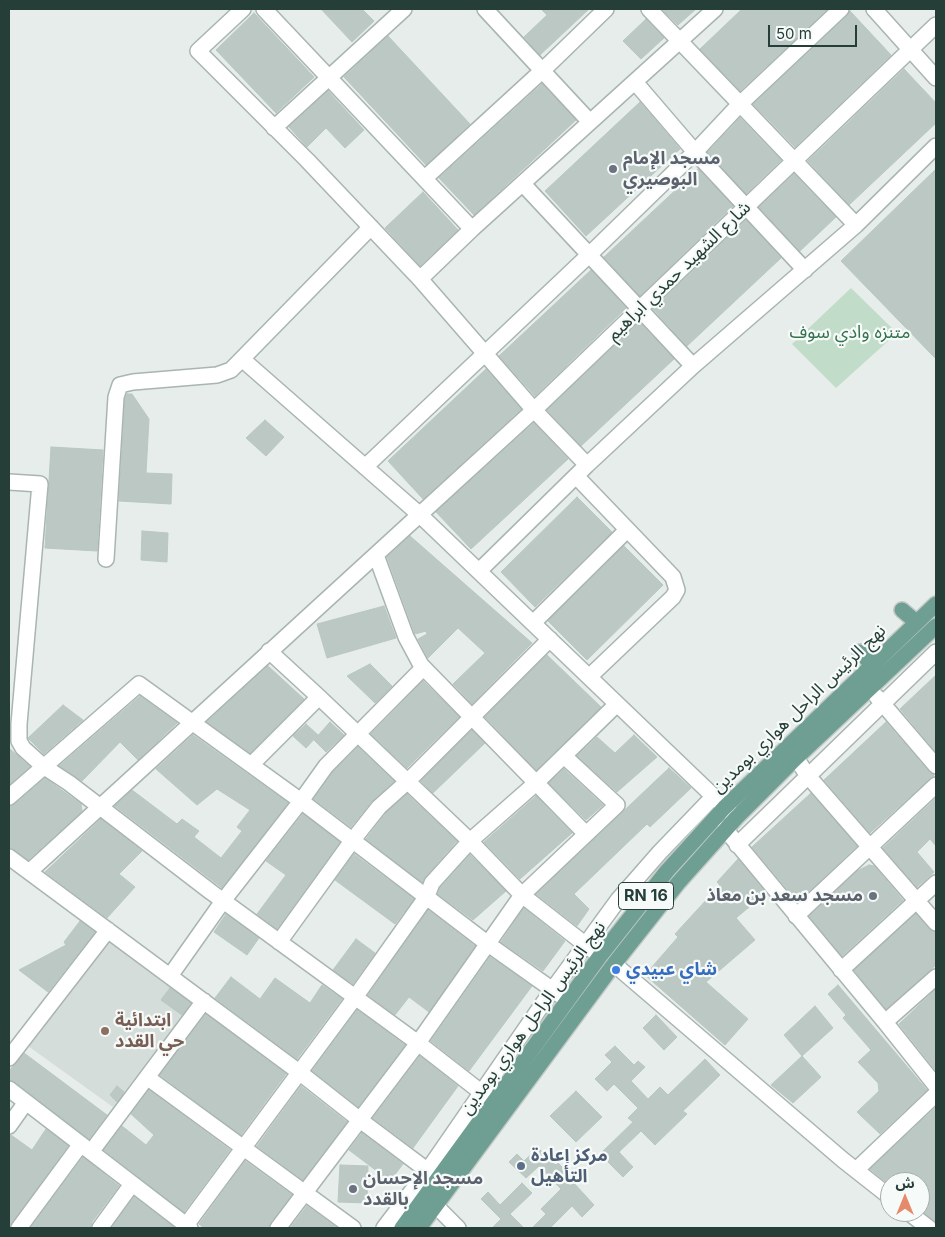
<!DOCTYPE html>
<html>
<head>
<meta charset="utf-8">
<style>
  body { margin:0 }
  #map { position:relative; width:945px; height:1237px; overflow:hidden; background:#e6edea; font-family:Inter,"Noto Sans Arabic",sans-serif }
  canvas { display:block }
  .frame { position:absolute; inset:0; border:10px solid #263e38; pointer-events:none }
  .north { position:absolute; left:880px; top:1172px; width:50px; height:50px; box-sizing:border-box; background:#f6faf8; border:1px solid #a3afab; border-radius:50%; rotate:0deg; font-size:14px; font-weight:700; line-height:20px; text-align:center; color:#263e38 }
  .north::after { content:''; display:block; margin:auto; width:18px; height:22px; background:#e58b6c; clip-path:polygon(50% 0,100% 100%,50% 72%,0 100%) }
  .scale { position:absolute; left:768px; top:25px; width:89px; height:22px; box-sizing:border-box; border:2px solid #263e38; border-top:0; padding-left:6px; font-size:15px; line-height:18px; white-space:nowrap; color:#263e38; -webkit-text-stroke:4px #f6faf8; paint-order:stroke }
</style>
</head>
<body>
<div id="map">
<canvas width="945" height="1237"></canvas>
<div class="frame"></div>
<div class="north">ش</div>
<div class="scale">50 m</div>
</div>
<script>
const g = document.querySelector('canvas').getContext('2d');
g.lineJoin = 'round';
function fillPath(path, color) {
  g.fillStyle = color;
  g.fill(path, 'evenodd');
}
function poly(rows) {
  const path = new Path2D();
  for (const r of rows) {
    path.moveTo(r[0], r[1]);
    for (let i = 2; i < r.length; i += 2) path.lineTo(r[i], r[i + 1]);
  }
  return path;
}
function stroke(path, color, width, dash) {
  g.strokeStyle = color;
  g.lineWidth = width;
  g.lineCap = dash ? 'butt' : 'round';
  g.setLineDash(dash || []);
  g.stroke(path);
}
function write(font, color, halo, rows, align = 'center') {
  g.font = font + ' Inter,"Noto Sans Arabic",sans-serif';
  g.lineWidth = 4.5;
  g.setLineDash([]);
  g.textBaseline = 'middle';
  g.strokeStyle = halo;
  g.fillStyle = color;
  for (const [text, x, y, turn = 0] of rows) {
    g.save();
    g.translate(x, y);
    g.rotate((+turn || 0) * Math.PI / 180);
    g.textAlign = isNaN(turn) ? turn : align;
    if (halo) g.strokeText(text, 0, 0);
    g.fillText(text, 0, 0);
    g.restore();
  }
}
const built = poly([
  [110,940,192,1002,113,1107,28,1046]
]);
const green = poly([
  [851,288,897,333,836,388,792,344]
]);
const building = poly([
  [321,9,362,9,374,21,352,42,321,9],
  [541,9,589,9,540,55,524,37,547,15,541,9],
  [662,9,696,9,678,25,662,9],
  [742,9,828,9,740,91,700,49,742,9],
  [850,11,891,55,795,147,753,104,847,16,850,11],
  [254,13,314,77,276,113,216,50,254,13],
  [646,19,664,38,641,59,623,41,646,19],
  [388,36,470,124,426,165,344,77,388,36],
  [904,69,936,103,936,123,849,205,808,161,904,69],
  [542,84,576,120,474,215,439,178,542,84],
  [328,91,364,130,345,148,326,128,307,147,289,127,328,91],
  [640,102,680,149,586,236,545,191,640,102],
  [740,118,781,160,746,194,708,152,740,118],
  [698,169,733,206,640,296,604,257,698,169],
  [936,169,936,359,841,261,936,169],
  [794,174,836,217,800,251,759,207,794,174],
  [423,192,458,230,420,266,385,228,423,192],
  [746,220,781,258,687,346,653,309,746,220],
  [591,270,626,308,535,396,499,356,591,270],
  [639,322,674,359,581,446,547,410,639,322],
  [486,369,521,409,423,499,388,461,486,369],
  [127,394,132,394,149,419,146,473,172,474,171,504,119,501,125,399,127,394],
  [265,420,284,437,266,456,246,438,265,420],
  [534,423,568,459,471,549,436,512,534,423],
  [51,447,103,450,97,551,45,548,51,447],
  [577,497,612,532,535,607,501,572,577,497],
  [142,531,168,533,167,562,141,560,142,531],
  [410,536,532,643,472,704,453,684,485,653,458,628,428,658,418,639,427,634,426,631,415,634,387,557,410,536],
  [624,546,663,585,587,660,548,621,624,546],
  [384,606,396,638,327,658,317,624,384,606],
  [547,655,601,707,536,770,485,717,547,655],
  [370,664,392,686,375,703,347,676,370,664],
  [268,666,304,699,250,753,207,722,268,666],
  [936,675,936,752,900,709,936,675],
  [423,681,459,717,407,768,371,734,423,681],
  [140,696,177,723,138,760,120,742,82,781,59,766,140,696],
  [63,705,83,720,44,754,28,738,63,705],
  [330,722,344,735,326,752,314,740,330,722],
  [886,722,929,772,934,775,870,833,824,780,886,722],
  [306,724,318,735,306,748,293,736,306,724],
  [472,730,485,743,433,793,421,781,472,730],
  [193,735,288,803,222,888,115,806,132,790,177,824,182,819,199,831,194,837,221,858,242,831,237,827,250,810,217,789,197,805,156,769,193,735],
  [634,735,657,757,617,792,577,756,597,737,615,753,634,735],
  [358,747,394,781,372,801,351,827,314,799,333,772,358,747],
  [9,748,30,767,9,785,9,748],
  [669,768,691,788,650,827,647,824,574,894,589,909,577,926,536,894,669,768],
  [564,769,603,805,586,820,549,783,564,769],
  [45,778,81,804,82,811,28,860,9,847,9,806,15,804,45,778],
  [811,793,857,846,798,902,752,847,811,793],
  [407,794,457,841,425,877,422,882,366,839,386,813,407,794],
  [536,796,572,833,520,879,484,842,536,796],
  [936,798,936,846,930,839,917,852,934,872,917,887,883,848,936,798],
  [303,814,340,842,277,929,257,914,286,875,266,861,303,814],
  [101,819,142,851,119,874,135,887,107,918,45,872,101,819],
  [354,854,414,899,395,924,335,880,354,854],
  [470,855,506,891,473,920,438,894,440,888,470,855],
  [738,859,766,893,736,918,755,940,706,982,748,1019,725,1045,645,975,678,937,675,934,720,885,717,882,738,859],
  [869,865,874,866,903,900,842,956,809,916,857,871,869,865],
  [524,908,565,941,543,971,501,942,524,908],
  [428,910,475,946,429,1012,409,997,395,1015,368,995,428,910],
  [226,914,259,938,247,955,214,932,226,914],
  [916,914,929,929,936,932,936,965,886,1009,854,970,916,914],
  [80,921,95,932,48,992,19,970,66,945,64,942,80,921],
  [356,939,375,953,353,984,333,970,356,939],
  [490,957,532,986,469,1071,431,1041,490,957],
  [231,977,260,999,275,978,310,1003,322,985,342,999,297,1059,215,998,231,977],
  [838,985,927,1090,880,1134,857,1112,879,1091,878,1083,858,1062,871,1050,843,1018,846,1015,828,994,838,985],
  [170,988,191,1003,182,1015,161,1000,170,988],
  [936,989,936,1071,899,1024,936,989],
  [815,1006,833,1028,802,1056,784,1035,815,1006],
  [357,1010,405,1045,358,1107,312,1071,357,1010],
  [206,1014,286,1074,241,1135,160,1075,206,1014],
  [656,1015,677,1037,664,1050,643,1028,656,1015],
  [615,1046,634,1065,638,1061,645,1067,631,1081,648,1099,660,1087,668,1095,705,1059,720,1075,683,1111,687,1114,655,1145,641,1131,619,1152,633,1167,623,1177,600,1154,633,1122,628,1118,638,1108,614,1084,607,1091,595,1079,612,1062,605,1055,615,1046],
  [24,1053,107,1115,89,1139,15,1082,9,1080,9,1071,24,1053],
  [420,1056,458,1086,413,1148,373,1118,420,1056],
  [802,1056,821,1077,793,1103,771,1085,802,1056],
  [117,1086,124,1092,117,1102,110,1095,117,1086],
  [301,1086,347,1122,303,1180,257,1146,301,1086],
  [149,1090,230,1150,184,1212,104,1150,122,1126,146,1145,154,1135,131,1114,149,1090],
  [576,1091,602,1117,576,1142,550,1116,576,1091],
  [936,1107,936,1222,920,1209,920,1182,886,1182,870,1169,936,1107],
  [46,1129,68,1146,9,1228,9,1135,11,1135,32,1150,46,1129],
  [362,1133,403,1164,390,1181,349,1150,362,1133],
  [538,1148,556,1165,558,1163,575,1180,573,1182,594,1205,582,1217,572,1206,550,1228,532,1228,546,1214,541,1209,561,1189,539,1166,526,1178,509,1162,517,1154,524,1161,538,1148],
  [83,1157,119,1186,92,1222,91,1228,30,1228,83,1157],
  [245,1161,292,1195,271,1222,269,1228,204,1228,199,1224,245,1161],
  [340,1165,368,1166,367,1203,338,1202,340,1165],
  [522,1183,532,1193,510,1214,524,1228,492,1228,501,1219,481,1199,488,1192,500,1205,522,1183],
  [134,1197,175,1228,111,1228,134,1197],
  [307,1206,337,1228,290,1228,307,1206]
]);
const minor = poly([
  [243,9,198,51,307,160,420,279],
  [264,9,472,229],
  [485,9,590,122],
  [649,9,856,225],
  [874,9,936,78],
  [635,82,695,152,805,270],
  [274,128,404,9],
  [425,178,543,70,606,9],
  [523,184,693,366],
  [242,359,420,515,733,815],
  [587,465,534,410,420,279,472,229,715,9],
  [365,467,589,255,695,152,740,104,841,9],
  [576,476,673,577,677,590,673,597,589,677],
  [9,482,40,484,19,724,19,741,23,748,43,766,69,783,211,892,418,1043,495,1103,502,1112],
  [376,555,406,637,421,665,586,834],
  [106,559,116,397,120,385,133,382,217,375,231,370,371,227],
  [479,571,587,465,693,366,856,225,936,146],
  [533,623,627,530],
  [269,651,319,697,470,841,522,895,600,956],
  [877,697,936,766],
  [796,758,808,776,936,923],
  [251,765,319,697],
  [9,797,139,684,301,801,488,944,567,1000],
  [725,829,885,1022,936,1086],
  [737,845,936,652],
  [9,857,299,1072,360,1120,436,1177],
  [29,872,534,410,936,25],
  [796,916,936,785],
  [279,942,352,841,379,807,407,782,550,639],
  [614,964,843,1160,890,1197],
  [841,970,936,883],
  [170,976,223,901,301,801,326,766,423,668],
  [885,1022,936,977],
  [9,1058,108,930],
  [148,1078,353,1228],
  [9,1089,190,1228],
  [9,1126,26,1102],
  [91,1152,204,1001],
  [856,1170,936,1094],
  [436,1206,458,1228],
  [908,1212,929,1228],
  [19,1228,81,1144],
  [100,1228,132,1184],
  [184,1228,356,996,427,896,432,883,470,841,536,783,616,705],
  [278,1228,418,1043,522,895,617,805,564,756],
  [384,1228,428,1170,553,989,618,900,660,852,713,797]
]);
const major = poly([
  [902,610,916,622],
  [860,652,878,671],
  [402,1228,600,956,667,871,724,808,936,604],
  [419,1228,614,964,678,883,736,818,796,758,936,626]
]);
const markers = [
  [613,169,5,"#6b7280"],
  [873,896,5,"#6b7280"],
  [616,970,5,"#3f7fe0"],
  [105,1031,5,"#8d6e63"],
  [521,1166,5,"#5c6f8a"],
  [353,1189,5,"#6b7280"]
];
const shields = [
  [646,896,55]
];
const shieldNames = [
  ["RN 16",646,896]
];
const worshipNames = [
  ["مسجد الإمام",623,159],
  ["البوصيري",623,180],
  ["مسجد سعد بن معاذ",863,896,"right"],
  ["مسجد الإحسان",363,1179],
  ["بالقدد",363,1200]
];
const streetNames = [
  ["شارع الشهيد حمدي ابراهيم",679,271,-44],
  ["نهج الرئيس الراحل هواري بومدين",799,709,-44],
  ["نهج الرئيس الراحل هواري بومدين",533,1018,-54]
];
const parkNames = [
  ["متنزه وادي سوف",850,333]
];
const shopNames = [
  ["شاي عبيدي",626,970]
];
const educationNames = [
  ["ابتدائية",115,1021],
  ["حي القدد",115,1042]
];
const serviceNames = [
  ["مركز إعادة",531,1156],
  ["التأهيل",531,1177]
];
fillPath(built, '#d4ddd9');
fillPath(green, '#c1dcc9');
fillPath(building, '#bbc8c3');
stroke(building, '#b9c7c1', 1);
stroke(minor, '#a9b5b1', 18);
stroke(major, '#c2c9c7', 18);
stroke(minor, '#fff', 15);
stroke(major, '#6f9f93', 15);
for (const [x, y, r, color] of markers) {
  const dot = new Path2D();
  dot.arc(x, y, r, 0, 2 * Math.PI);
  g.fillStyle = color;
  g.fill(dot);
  stroke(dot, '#f6faf8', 2);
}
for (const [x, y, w] of shields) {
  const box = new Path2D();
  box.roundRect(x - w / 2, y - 13.5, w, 27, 4);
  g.fillStyle = '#f6faf8';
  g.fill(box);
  stroke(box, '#263e38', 1);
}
write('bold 16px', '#263e38', null, shieldNames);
write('bold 18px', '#5b616d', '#f6faf8', worshipNames, 'left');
write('18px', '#263e38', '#f6faf8', streetNames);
write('18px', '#34714c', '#f6faf8', parkNames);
write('bold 18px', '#366cbe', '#f6faf8', shopNames, 'left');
write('bold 18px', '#785e54', '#f6faf8', educationNames, 'left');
write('bold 18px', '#4e5e75', '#f6faf8', serviceNames, 'left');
</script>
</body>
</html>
